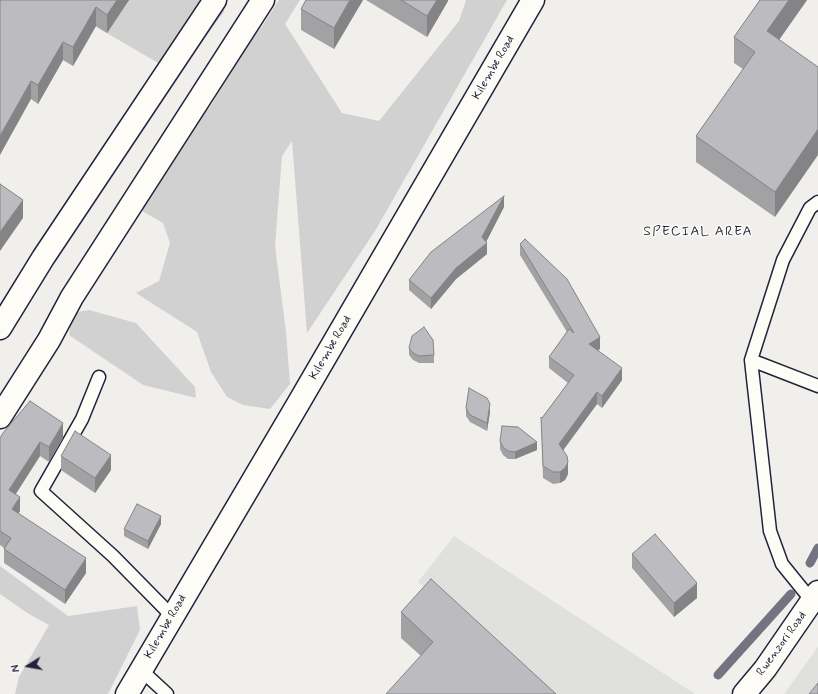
<!DOCTYPE html>
<html>
<head>
<meta charset="utf-8">
<style>
  body { margin:0 }
  #map { position:relative; width:818px; height:694px; overflow:hidden; background:#f0efec; font-family:Mynerve,sans-serif }
  canvas { display:block }
  .north { position:absolute; left:8px; top:646px; width:40px; height:40px; -webkit-text-stroke:3px #fdfcf7; paint-order:stroke; rotate:259deg; font-size:11px; font-weight:700; line-height:16px; text-align:center; color:#22223b }
  .north::after { content:''; display:block; margin:auto; width:14px; height:18px; background:#22223b; clip-path:polygon(50% 0,100% 100%,50% 72%,0 100%) }
</style>
</head>
<body>
<div id="map">
<canvas width="818" height="694"></canvas>
<div class="north">N</div>
</div>
<script>
const g = document.querySelector('canvas').getContext('2d');
g.lineJoin = 'round';
function fillPath(path, color) {
  g.fillStyle = color;
  g.fill(path, 'evenodd');
}
function poly(rows) {
  const path = new Path2D();
  for (const r of rows) {
    path.moveTo(r[0], r[1]);
    for (let i = 2; i < r.length; i += 2) path.lineTo(r[i], r[i + 1]);
  }
  return path;
}
function stroke(path, color, width, dash) {
  g.strokeStyle = color;
  g.lineWidth = width;
  g.lineCap = dash ? 'butt' : 'round';
  g.setLineDash(dash || []);
  g.stroke(path);
}
function write(font, color, halo, rows, align = 'center') {
  g.font = font + ' Mynerve,sans-serif';
  g.lineWidth = 3;
  g.setLineDash([]);
  g.textBaseline = 'middle';
  g.strokeStyle = halo;
  g.fillStyle = color;
  for (const [text, x, y, turn = 0] of rows) {
    g.save();
    g.translate(x, y);
    g.rotate((+turn || 0) * Math.PI / 180);
    g.textAlign = isNaN(turn) ? turn : align;
    if (halo) g.strokeText(text, 0, 0);
    g.fillText(text, 0, 0);
    g.restore();
  }
}
const built = poly([
  [454,536,695,694,553,694,418,582],
  [818,647,818,694,784,694]
]);
const green = poly([
  [50,0,223,0,224,12,177,74],
  [279,0,300,0,285,24,342,113,379,121,459,21,466,0,507,0,375,231,307,333,292,141,282,156,275,246,286,332,290,384,270,409,243,405,227,397,211,372,197,332,136,293,159,281,170,243,163,223,130,204,212,104,249,42,263,25],
  [89,310,136,323,195,387,196,398,143,385,69,335,72,313],
  [0,566,68,616,137,606,140,630,108,694,15,694,19,677,49,625,29,614,0,594]
]);
const stream = poly([
  [810,563,818,548],
  [718,675,791,594]
]);
const lane = poly([
  [751,360,818,386],
  [99,377,82,419,41,491,113,556,172,616],
  [812,601,782,564,770,531,751,360,783,260,810,208,818,202],
  [141,670,167,694]
]);
const street = poly([
  [0,328,43,258,215,0],
  [0,417,49,340,72,297,263,0],
  [744,694,765,669,818,592]
]);
const primary = poly([
  [127,694,298,404,533,0]
]);
const wall = poly([
  [0,0,129,0,107,33,96,26,73,66,63,60,38,104,31,99],
  [363,0,334,49,301,30,301,9],
  [366,0,448,0,448,1,427,37],
  [760,0,807,0,779,40,775,217,696,162,696,136,743,69,734,63,734,37],
  [504,207,486,242,487,254,456,279,431,309,409,290,409,280],
  [520,244,600,349,598,350,622,380,602,408,597,404,563,450,568,474,565,480,560,483,553,484,543,478,541,417,542,418,568,383,549,368,549,357,567,332,520,255],
  [409,348,434,355,434,363,419,363,413,360,409,355],
  [466,408,490,412,487,431,470,422,466,416],
  [0,438,63,438,49,462,40,456,16,494,20,511,18,513,86,573,65,604,4,563,4,548,0,545],
  [500,441,537,450,515,459,508,459,503,455,500,449],
  [61,456,111,470,95,493,61,470],
  [161,524,148,549,124,536,124,529],
  [632,554,697,598,674,617,632,568],
  [401,612,556,694,421,656,401,638]
]);
const shadedWall = poly([
  [117,0,129,0,107,33,107,15],
  [350,0,363,0,334,49,334,28],
  [437,0,448,0,448,1,427,37,427,16],
  [789,0,807,0,767,57,767,31],
  [96,7,96,26,73,66,73,47],
  [63,42,63,60,38,104,38,85],
  [31,81,31,99,0,155,0,136],
  [818,129,818,155,775,217,775,192],
  [504,196,504,207,484,246,487,243,487,254,456,279,431,309,431,298,456,268],
  [23,200,23,218,0,251,0,232],
  [600,337,600,349,589,355,589,344],
  [622,368,622,380,602,408,602,396],
  [597,392,597,404,559,456,559,444],
  [490,404,490,412,487,431,487,423],
  [63,423,63,438,49,462,49,447],
  [40,442,40,456,9,504,9,490],
  [537,442,537,450,515,459,515,452],
  [111,455,111,470,95,493,95,478],
  [568,462,568,474,565,480,560,483,560,472],
  [20,497,20,511,12,523,12,509],
  [161,516,161,524,148,549,148,541],
  [86,558,86,573,65,604,65,590],
  [697,583,697,598,674,617,674,603]
]);
const building = poly([
  [0,0,117,0,107,15,96,7,73,47,63,42,38,85,31,81,0,136,0,0],
  [306,0,350,0,334,28,301,9,306,0],
  [401,0,437,0,427,16,401,0],
  [760,0,789,0,767,31,818,67,818,129,775,192,696,136,755,52,734,37,760,0],
  [0,184,23,200,0,232,0,184],
  [504,196,482,237,487,243,456,268,431,298,409,280,431,252,504,196],
  [525,239,567,279,600,337,589,344,622,368,602,396,597,392,559,444,567,456,568,462,565,468,560,472,553,472,543,466,541,417,542,418,574,375,549,357,569,329,574,333,520,244,525,239],
  [424,327,433,340,434,355,419,356,413,353,409,348,412,336,424,327],
  [469,388,487,398,490,404,487,423,470,415,466,408,469,388],
  [30,401,63,423,49,447,40,442,9,490,20,497,12,509,86,558,65,590,4,549,11,538,0,531,0,438,3,433,30,401],
  [502,426,518,427,537,442,515,452,508,451,503,447,500,441,502,426],
  [75,431,111,455,95,478,61,456,75,431],
  [137,504,161,516,148,541,124,529,137,504],
  [655,534,697,583,674,603,632,554,655,534],
  [431,579,556,694,386,694,433,642,401,612,431,579],
  [818,683,818,694,809,694,818,683]
]);
const streetNames = [
  ["Kilembe Road",494,68,-60],
  ["Kilembe Road",331,348,-60],
  ["Kilembe Road",166,627,-60],
  ["Rwenzori Road",782,644,-54]
];
const quarterNames = [
  ["SPECIAL AREA",698,232]
];
fillPath(built, '#e0e0df');
fillPath(green, '#d2d1d1');
stroke(stream, '#737381', 9);
stroke(lane, '#22223b', 15);
stroke(street, '#22223b', 25);
stroke(primary, '#22223b', 25);
stroke(lane, '#fdfcf7', 12);
stroke(street, '#fdfcf7', 22);
stroke(primary, '#fdfcf7', 22);
fillPath(wall, '#a2a2a5');
fillPath(shadedWall, '#848486');
fillPath(building, '#bcbcc0');
stroke(building, '#848486', 1);
write('12px', '#22223b', '#fdfcf7', streetNames);
g.letterSpacing = '1px';
write('14px', '#22223b', '#fdfcf7', quarterNames);
g.letterSpacing = '0px';
</script>
</body>
</html>
